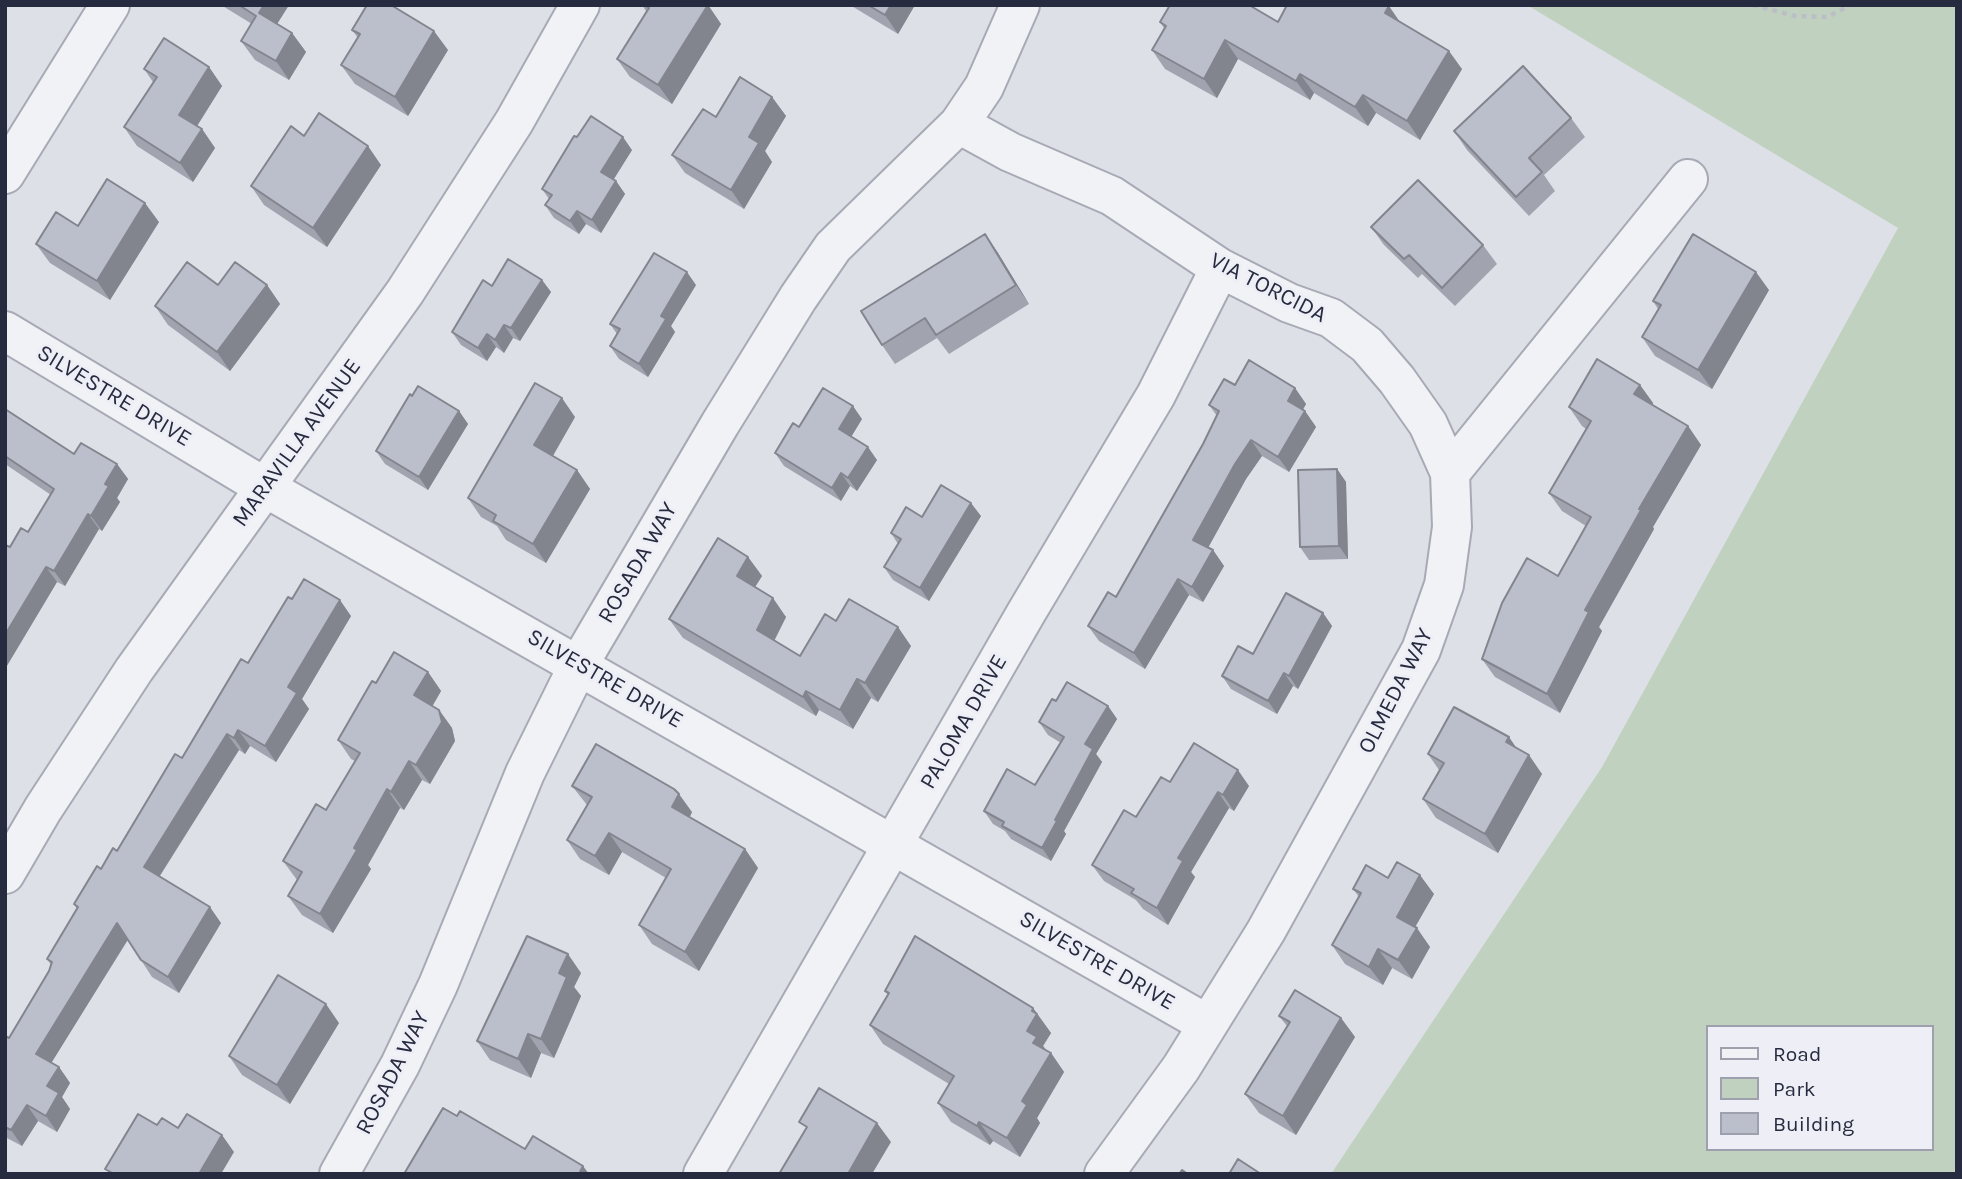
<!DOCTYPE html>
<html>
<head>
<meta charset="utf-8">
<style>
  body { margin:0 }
  #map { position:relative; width:1962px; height:1179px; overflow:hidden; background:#dee0e8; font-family:Karla,sans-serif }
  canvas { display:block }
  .frame { position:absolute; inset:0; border:7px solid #272b3f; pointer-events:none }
  .legend { position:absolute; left:1706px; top:1025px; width:228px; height:126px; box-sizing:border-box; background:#eeeff6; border:2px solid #9ea1ad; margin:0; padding:9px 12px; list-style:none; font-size:21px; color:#272b3f }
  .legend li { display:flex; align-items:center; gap:14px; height:35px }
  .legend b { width:35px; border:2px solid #9ea1ad }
</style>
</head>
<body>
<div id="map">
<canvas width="1962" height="1179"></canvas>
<div class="frame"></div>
<ul class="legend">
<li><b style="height:9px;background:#f1f2f6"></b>Road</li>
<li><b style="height:19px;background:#c0d2bf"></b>Park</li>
<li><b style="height:19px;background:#bbbecb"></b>Building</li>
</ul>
</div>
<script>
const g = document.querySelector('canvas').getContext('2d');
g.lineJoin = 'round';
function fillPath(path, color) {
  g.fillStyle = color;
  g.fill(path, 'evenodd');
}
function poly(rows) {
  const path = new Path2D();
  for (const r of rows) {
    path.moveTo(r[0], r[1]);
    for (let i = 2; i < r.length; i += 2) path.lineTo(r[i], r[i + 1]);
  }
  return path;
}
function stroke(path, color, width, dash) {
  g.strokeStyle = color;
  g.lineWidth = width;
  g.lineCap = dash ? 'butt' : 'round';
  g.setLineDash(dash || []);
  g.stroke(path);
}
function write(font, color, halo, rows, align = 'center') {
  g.font = font + ' Karla,sans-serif';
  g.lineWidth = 6;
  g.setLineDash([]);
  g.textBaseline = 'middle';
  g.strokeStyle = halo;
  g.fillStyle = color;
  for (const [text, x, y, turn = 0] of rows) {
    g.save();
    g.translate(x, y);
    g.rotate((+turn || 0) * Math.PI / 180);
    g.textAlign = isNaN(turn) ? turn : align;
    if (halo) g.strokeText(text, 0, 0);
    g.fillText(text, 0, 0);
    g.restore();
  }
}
const green = poly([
  [1527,5,1957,5,1957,1174,1331,1174,1602,767,1898,228],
  [1708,1027,1932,1027,1932,1149,1708,1149]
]);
const path = poly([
  [1753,5,1795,16,1827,17,1851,5]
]);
const minor = poly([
  [959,124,1010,152,1112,196,1220,268,1289,303,1331,318,1367,345,1397,380,1428,424,1450,473],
  [5,174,110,5],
  [5,331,266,488,1207,1024],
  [5,874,43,809,134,670,405,292,514,122,580,5],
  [339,1174,400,1065,438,985,525,773,579,664,720,424,798,298,833,247,959,124,984,87,1020,5],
  [703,1174,1026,613,1156,395,1220,268],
  [1104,1174,1181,1068,1266,931,1421,650,1444,585,1452,527,1450,473,1688,179]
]);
const wall = poly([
  [221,5,289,5,277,24,292,33,306,52,289,80,255,60,241,41,252,24],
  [642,5,708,5,721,24,672,104,630,77,617,59,646,11],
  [850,5,915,5,898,34],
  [1399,21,1462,69,1420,140,1376,113,1368,126,1314,93,1310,100,1238,59,1217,98,1165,69,1152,50,1164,28,1160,22],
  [352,30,448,50,408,116,355,84,341,65,358,38],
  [209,67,222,86,197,126,202,129,215,148,193,182,137,146,124,127,153,82,144,69],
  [772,97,786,116,765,151,772,162,744,209,685,173,672,155,716,117],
  [1571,118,1585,137,1544,175,1555,191,1529,216,1467,150,1454,131],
  [304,136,381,165,327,247,264,205,251,186],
  [577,137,632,150,614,179,616,181,625,194,601,233,586,224,579,234,554,218,545,205,549,199,542,189],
  [159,222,110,300,50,263,36,244,78,226],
  [1371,227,1483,245,1497,264,1455,306,1422,274,1418,278,1384,245],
  [985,234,998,253,1029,304,949,354,937,338,895,364,882,345],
  [542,280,551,292,520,341,513,338,504,353,496,347,487,361,461,345,452,332,492,286],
  [218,285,267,285,280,304,230,371,168,325,155,306],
  [696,285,671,326,675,332,648,377,619,359,610,346,617,334,610,324],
  [1769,290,1712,389,1655,356,1642,337,1658,309,1653,301],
  [1235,385,1295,388,1306,404,1303,410,1305,411,1316,427,1289,472,1262,456,1246,479,1208,548,1213,550,1224,566,1203,602,1189,595,1145,669,1099,641,1088,626,1116,597,1203,444,1217,416,1209,405],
  [1640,385,1653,403,1652,405,1688,426,1701,445,1653,527,1654,529,1599,627,1602,631,1560,713,1495,677,1482,659,1558,576,1586,526,1562,511,1549,493,1586,429,1582,426,1569,407],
  [412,396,459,411,468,424,428,490,385,464,376,451],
  [5,409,74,454,117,464,128,479,117,498,120,502,102,531,99,529,65,586,57,582,5,669,5,545,10,547,28,532,51,495,5,464],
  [575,417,553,456,577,470,590,489,546,563,506,540,497,526,481,517,468,498],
  [862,419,851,437,877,460,857,491,850,486,841,501,784,466,775,453,799,427],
  [1337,469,1346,482,1348,559,1309,560,1300,547],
  [981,516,929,601,893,580,884,567,898,544,891,533,922,517],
  [748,557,762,576,755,587,786,617,774,641,800,656,836,621,911,646,878,702,871,698,853,729,819,710,816,716,683,638,669,619],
  [292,599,351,616,302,699,309,709,276,762,250,746,245,754,239,750,160,876,221,923,179,993,152,977,128,940,51,1063,59,1067,70,1083,62,1097,70,1109,57,1132,38,1121,22,1146,5,1137,5,1036,9,1038,49,971,51,965,47,959,77,909,74,904,101,869,117,851],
  [1323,613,1332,626,1298,689,1293,686,1277,714,1231,689,1222,676,1253,654],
  [428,672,441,691,432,706,439,710,452,728,455,741,430,784,422,780,404,810,400,808,368,865,371,869,333,933,302,915,288,896,297,880,283,861,326,810,355,761,351,759,338,740,376,683],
  [1056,701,1108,706,1117,719,1096,754,1102,762,1064,831,1066,834,1051,861,1011,839,1005,831,993,824,984,811,1035,785,1061,743,1048,735,1039,722],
  [1516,748,1542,774,1498,853,1436,818,1423,799,1439,770,1428,754],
  [1170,782,1249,786,1234,811,1229,808,1191,872,1195,877,1168,925,1143,909,1136,900,1104,881,1092,865],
  [572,786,692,812,690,817,745,849,758,868,699,971,652,944,639,925,666,878,622,852,609,875,580,859,567,840,587,805],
  [1388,878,1434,894,1415,927,1430,947,1412,979,1392,968,1383,985,1345,964,1332,945,1359,897,1353,889],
  [581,973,574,987,581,996,554,1058,541,1053,531,1078,490,1060,477,1041],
  [885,991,1033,1008,1051,1033,1043,1046,1046,1050,1051,1053,1064,1072,1037,1118,1040,1123,1020,1157,993,1141,990,1145,951,1122,938,1103,949,1084,883,1044,870,1025,888,995],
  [1279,1016,1341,1018,1355,1037,1296,1135,1259,1113,1245,1094,1287,1026],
  [339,1023,290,1104,242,1075,229,1056]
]);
const shadedWall = poly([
  [264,5,289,5,272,32,259,13],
  [708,5,721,24,672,104,658,85],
  [891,5,915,5,898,34,885,15],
  [1389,6,1402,25,1385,13],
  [434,31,448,50,408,116,395,97],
  [292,33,306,52,289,80,276,61],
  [1225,40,1238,59,1217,98,1204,79],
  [1449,51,1462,69,1420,140,1407,121],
  [209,67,222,86,192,134,179,115],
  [1300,74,1314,93,1310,100,1296,81],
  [1363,95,1376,113,1368,126,1355,107],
  [772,97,786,116,765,151,772,162,744,209,731,190,749,137],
  [202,129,215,148,193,182,180,163],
  [623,137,632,150,610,185,601,172],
  [368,146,381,165,327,247,313,228],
  [616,181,625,194,601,233,592,220],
  [145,203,159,222,110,300,97,281],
  [577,211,586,224,579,234,570,221],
  [985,234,998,253,1029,304,1016,285],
  [687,272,696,285,671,326,675,332,648,377,639,364,661,316],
  [1756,272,1769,290,1712,389,1698,370],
  [542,280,551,292,520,341,511,328],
  [267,285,280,304,230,371,217,352],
  [504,325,513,338,504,353,495,340],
  [487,334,496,347,487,361,478,348],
  [1640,385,1653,403,1647,413,1634,394],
  [1295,388,1306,404,1298,417,1288,401],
  [562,398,575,417,548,464,534,445],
  [853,406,862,419,848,442,839,429],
  [459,411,468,424,428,490,419,477],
  [1305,411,1316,427,1289,472,1278,457],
  [1688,426,1701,445,1653,527,1654,529,1599,627,1602,631,1560,713,1547,694,1585,610,1639,509],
  [1251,440,1262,456,1246,479,1204,555,1193,540,1235,464],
  [868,447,877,460,857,491,848,478],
  [117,464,128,479,117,498,120,502,102,531,91,516,105,484],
  [1337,469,1346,482,1348,559,1339,546],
  [577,470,590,489,546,563,533,544],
  [841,473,850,486,841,501,832,488],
  [971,503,981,516,929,601,920,588],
  [88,514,99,529,65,586,54,571],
  [1213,550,1224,566,1203,602,1192,587],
  [748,557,762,576,750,595,737,576],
  [46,567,57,582,5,669,5,635],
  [1178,579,1189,595,1145,669,1134,653],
  [773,598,786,617,770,649,757,630],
  [340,600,351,616,302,699,309,709,276,762,265,746,288,687],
  [1323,613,1332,626,1298,689,1289,676],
  [898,627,911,646,878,702,865,683],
  [428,672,441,691,428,714,414,695],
  [1284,673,1293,686,1277,714,1268,701],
  [857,679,871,698,853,729,840,710],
  [806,691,819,710,816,716,803,697],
  [1108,706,1117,719,1096,754,1102,762,1064,831,1066,834,1051,861,1042,848,1085,744],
  [439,710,452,728,455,741,430,784,416,765],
  [238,730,250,746,245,754,234,738],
  [227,734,239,750,155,883,144,867],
  [1509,737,1522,756,1506,742],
  [1529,755,1542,774,1498,853,1485,834],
  [409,761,422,780,404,810,391,792],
  [1238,770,1249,786,1234,811,1223,795],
  [387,789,400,808,368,865,371,869,333,933,320,914,354,848],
  [1218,792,1229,808,1191,872,1195,877,1168,925,1157,908,1178,858],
  [679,794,692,812,685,826,672,807],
  [609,833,622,852,609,875,595,856],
  [745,849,758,868,699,971,685,952],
  [1420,875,1434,894,1410,936,1397,917],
  [210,907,221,923,179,993,168,977],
  [117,923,128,939,47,1070,36,1054],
  [1417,928,1430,947,1412,979,1398,960],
  [1378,949,1392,968,1383,985,1369,967],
  [568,954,581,973,574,987,581,996,554,1058,541,1039,559,973],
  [326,1004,339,1023,290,1104,277,1085],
  [1033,1008,1051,1033,1043,1046,1050,1055,1051,1053,1064,1072,1037,1118,1040,1123,1020,1157,1007,1138,1033,1043,1027,1031],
  [1341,1018,1355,1037,1296,1135,1283,1116],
  [528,1034,541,1053,531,1078,518,1059],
  [59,1067,70,1083,62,1097,70,1109,57,1132,46,1116,47,1086],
  [27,1105,38,1121,22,1146,11,1130],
  [979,1122,993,1141,990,1145,977,1126],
  [877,1123,891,1142,872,1174,848,1174],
  [222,1135,234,1152,221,1174,199,1174],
  [583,1166,589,1174,579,1174]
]);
const building = poly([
  [239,5,264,5,259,13,292,33,276,61,241,41,256,16,239,5],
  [367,5,391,5,434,31,395,97,341,65,360,34,352,30,367,5],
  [645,5,708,5,658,85,617,59,649,8,645,5],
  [868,5,891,5,885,15,868,5],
  [1170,5,1249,5,1278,22,1287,5,1387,5,1389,6,1385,13,1449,51,1407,121,1363,95,1355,107,1300,74,1296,81,1225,40,1204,79,1152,50,1166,26,1160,22,1170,5],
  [164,38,209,67,179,115,202,129,180,163,124,127,157,77,144,69,164,38],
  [1523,66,1571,118,1529,158,1542,172,1516,197,1454,131,1523,66],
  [740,77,772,97,749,137,759,143,731,190,672,155,703,109,716,117,740,77],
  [319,113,368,146,313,228,251,186,291,126,304,136,319,113],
  [591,116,623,137,601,172,616,181,592,220,577,211,570,221,545,205,552,195,542,189,574,136,577,137,591,116],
  [107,179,145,203,97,281,36,244,56,212,78,226,107,179],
  [1418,180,1483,245,1442,288,1409,255,1404,259,1371,227,1418,180],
  [985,234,1016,285,936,335,925,318,882,345,861,311,985,234],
  [1693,234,1756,272,1698,370,1642,337,1661,305,1653,301,1693,234],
  [654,253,687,272,661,316,666,319,639,364,610,346,620,329,610,324,654,253],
  [508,259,542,280,511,328,504,325,495,340,487,334,478,348,452,332,483,280,492,286,508,259],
  [187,262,218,285,235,262,267,285,217,352,155,306,187,262],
  [1597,359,1640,385,1634,394,1688,426,1639,509,1641,510,1585,610,1589,612,1547,694,1482,659,1502,603,1527,558,1558,576,1591,517,1549,493,1591,421,1569,407,1597,359],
  [1249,360,1295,388,1288,401,1305,411,1278,457,1251,440,1235,464,1193,540,1213,550,1192,587,1178,579,1134,653,1088,626,1108,592,1116,597,1203,444,1219,411,1209,405,1224,379,1235,385,1249,360],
  [535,383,562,398,534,445,577,470,533,544,493,521,496,515,468,498,535,383],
  [418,386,459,411,419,477,376,451,410,394,412,396,418,386],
  [823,388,853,406,839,429,868,447,848,478,841,473,832,488,775,453,793,423,799,427,823,388],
  [5,409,74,454,81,443,117,464,105,484,109,486,91,516,88,514,54,571,46,567,5,635,5,545,10,547,21,528,28,532,54,489,5,456,5,409],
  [1337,469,1339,546,1300,547,1298,470,1337,469],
  [941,485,971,503,920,588,884,567,901,539,891,533,906,507,922,517,941,485],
  [718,538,748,557,737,576,773,598,757,630,800,656,825,614,836,621,849,599,898,627,865,683,857,679,840,710,806,691,803,697,669,619,718,538],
  [304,579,340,600,288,687,297,693,265,746,238,730,234,738,227,734,144,867,210,907,168,977,141,960,117,923,36,1054,59,1067,47,1086,59,1093,46,1116,27,1105,11,1130,5,1127,5,1036,9,1038,49,971,52,962,47,959,78,907,74,904,97,866,101,869,113,848,117,851,175,754,182,758,241,659,248,663,288,597,292,599,304,579],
  [1286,593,1323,613,1289,676,1284,673,1268,701,1222,676,1238,646,1253,654,1286,593],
  [394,652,428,672,414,695,439,710,442,722,416,765,409,761,391,792,387,789,354,848,357,850,320,914,288,896,302,872,283,861,316,804,326,810,360,753,338,740,372,681,376,683,394,652],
  [1067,682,1108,706,1085,744,1093,749,1055,820,1057,821,1042,848,1002,826,1004,822,984,811,1007,769,1035,785,1064,737,1039,722,1052,699,1056,701,1067,682],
  [1454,707,1509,737,1506,742,1529,755,1485,834,1423,799,1444,763,1428,754,1454,707],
  [1194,743,1238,770,1223,795,1218,792,1178,858,1183,861,1157,908,1131,893,1134,889,1092,865,1124,810,1136,817,1161,777,1170,782,1194,743],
  [596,744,674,789,679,794,672,807,745,849,685,952,639,925,671,869,609,833,595,856,567,840,592,797,572,786,596,744],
  [1397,862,1420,875,1397,917,1417,928,1398,960,1378,949,1369,967,1332,945,1361,893,1353,889,1366,865,1388,878,1397,862],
  [527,936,568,954,559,973,567,977,541,1039,528,1034,518,1059,477,1041,527,936],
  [915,936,1033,1008,1032,1011,1037,1014,1027,1031,1037,1037,1033,1043,1051,1053,1022,1101,1027,1105,1007,1138,979,1122,977,1126,938,1103,954,1076,870,1025,889,993,885,991,915,936],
  [278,975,326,1004,277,1085,229,1056,278,975],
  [1295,990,1341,1018,1283,1116,1245,1094,1290,1022,1279,1016,1295,990],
  [819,1088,877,1123,848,1174,779,1174,807,1127,799,1122,819,1088],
  [443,1108,457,1116,460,1111,525,1149,533,1136,583,1166,579,1174,404,1174,443,1108],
  [138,1114,157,1125,162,1118,178,1128,187,1114,222,1135,199,1174,114,1174,105,1169,138,1114],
  [1238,1159,1261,1174,1229,1174,1238,1159],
  [1182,1170,1188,1174,1179,1174,1182,1170]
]);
const streetNames = [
  ["VIA TORCIDA",1268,288,27],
  ["SILVESTRE DRIVE",114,396,31],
  ["MARAVILLA AVENUE",297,443,-54],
  ["ROSADA WAY",638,563,-60],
  ["SILVESTRE DRIVE",605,679,30],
  ["OLMEDA WAY",1396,691,-63],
  ["PALOMA DRIVE",964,722,-60],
  ["SILVESTRE DRIVE",1097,961,30],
  ["ROSADA WAY",393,1073,-63]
];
fillPath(green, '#c0d2bf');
stroke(minor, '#a7aab5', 42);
stroke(path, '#bcbec6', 4.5, [5, 5]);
stroke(minor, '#f1f2f6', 38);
fillPath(wall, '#a1a3af');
fillPath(shadedWall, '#83858e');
fillPath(building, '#bbbecb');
stroke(building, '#83858e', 2);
write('23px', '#272b3f', '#eeeff6', streetNames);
</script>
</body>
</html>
